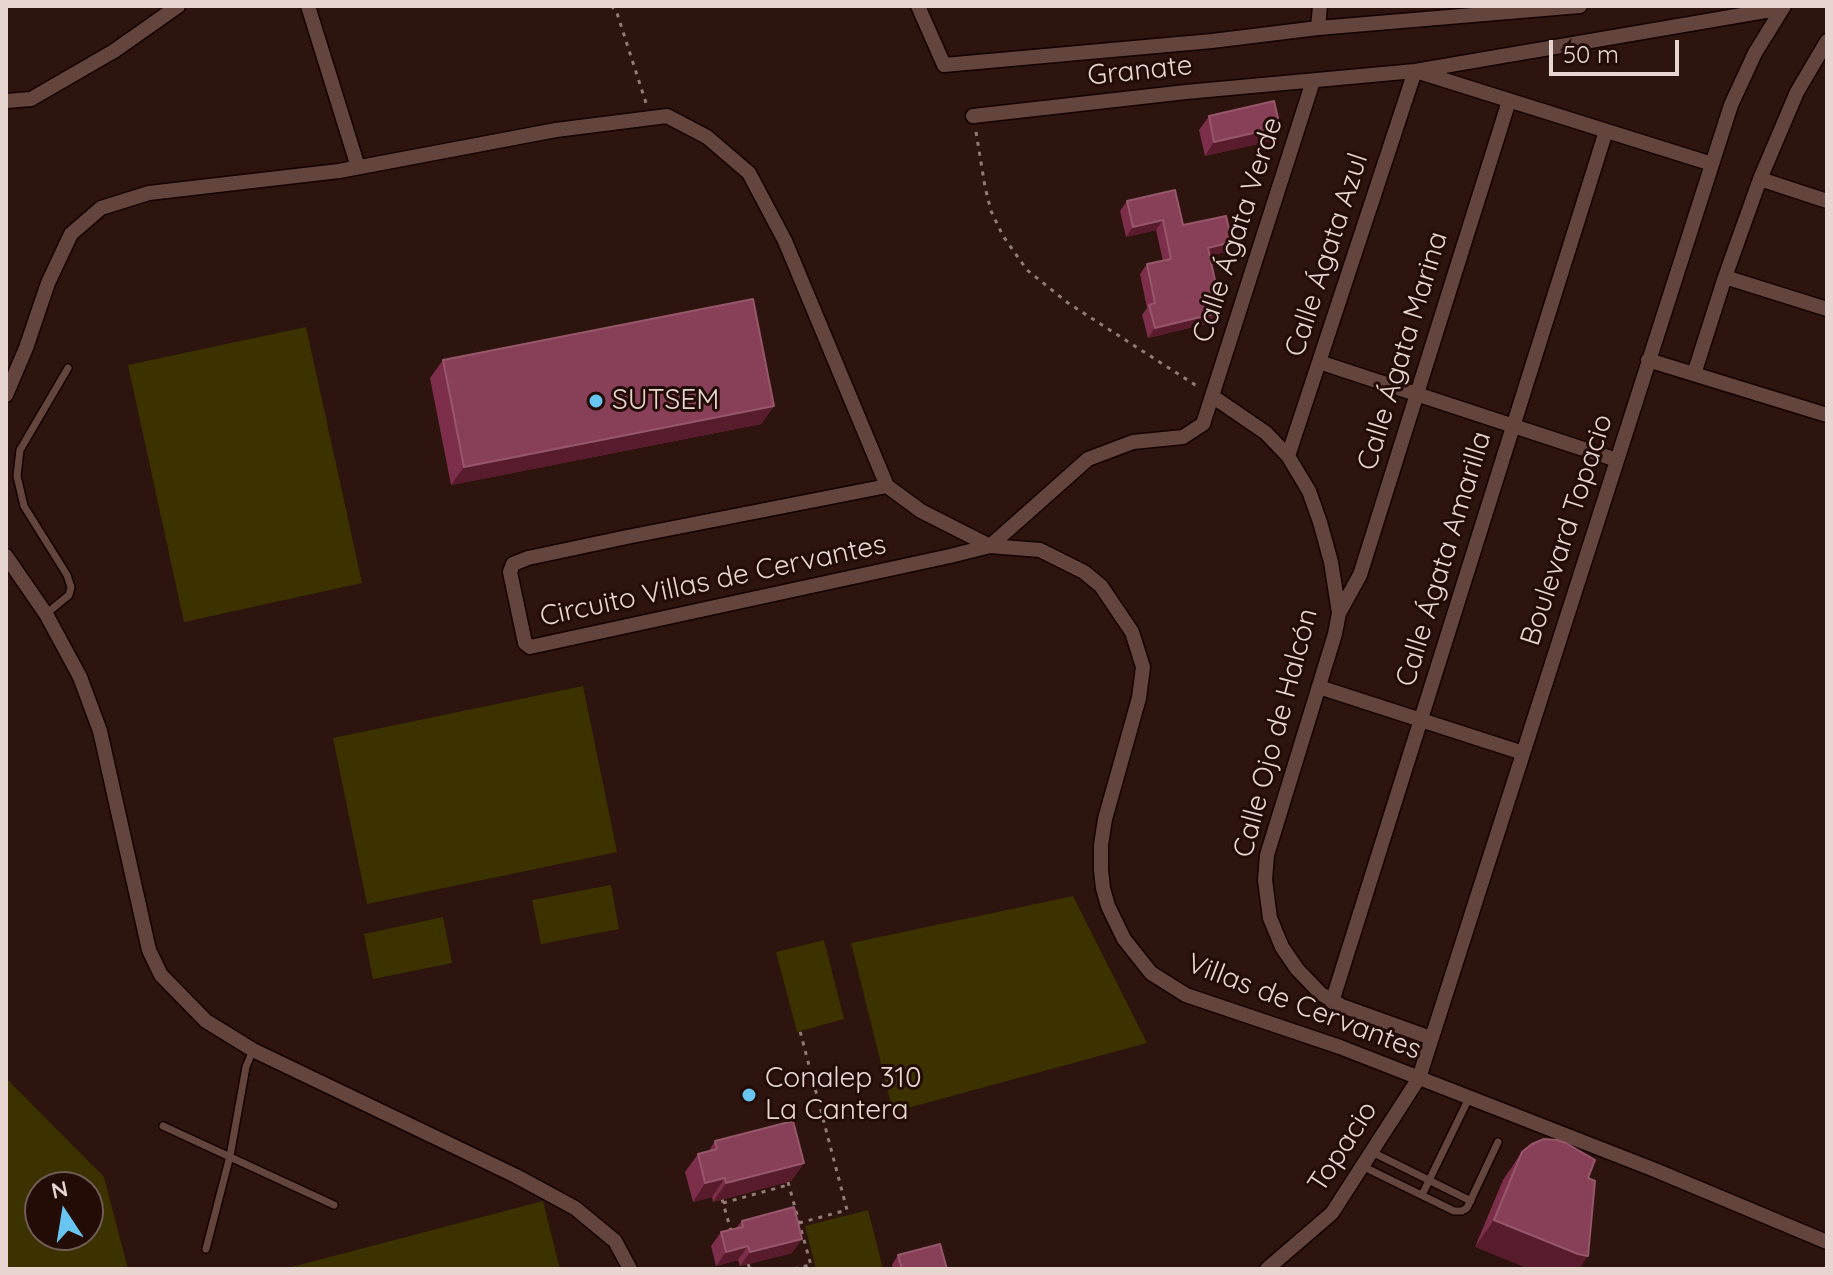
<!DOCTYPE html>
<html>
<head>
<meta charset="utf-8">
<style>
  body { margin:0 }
  #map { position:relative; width:1833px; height:1275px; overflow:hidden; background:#2d140e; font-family:Quicksand,sans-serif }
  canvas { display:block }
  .frame { position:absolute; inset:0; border:8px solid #e7d5d0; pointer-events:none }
  .north { position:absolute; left:24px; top:1171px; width:80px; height:80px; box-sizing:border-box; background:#230b06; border:2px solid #715c57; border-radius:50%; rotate:348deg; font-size:22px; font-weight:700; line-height:32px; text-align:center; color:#e7d5d0 }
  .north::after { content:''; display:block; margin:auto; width:28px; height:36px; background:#68c4f0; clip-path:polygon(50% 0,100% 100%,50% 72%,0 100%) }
  .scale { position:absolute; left:1549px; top:40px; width:130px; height:36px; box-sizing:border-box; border:4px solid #e7d5d0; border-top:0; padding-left:10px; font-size:24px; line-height:28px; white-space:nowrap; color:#e7d5d0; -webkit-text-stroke:6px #230b06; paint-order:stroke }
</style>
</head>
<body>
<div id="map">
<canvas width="1833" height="1275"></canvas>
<div class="frame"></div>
<div class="north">N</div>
<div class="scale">50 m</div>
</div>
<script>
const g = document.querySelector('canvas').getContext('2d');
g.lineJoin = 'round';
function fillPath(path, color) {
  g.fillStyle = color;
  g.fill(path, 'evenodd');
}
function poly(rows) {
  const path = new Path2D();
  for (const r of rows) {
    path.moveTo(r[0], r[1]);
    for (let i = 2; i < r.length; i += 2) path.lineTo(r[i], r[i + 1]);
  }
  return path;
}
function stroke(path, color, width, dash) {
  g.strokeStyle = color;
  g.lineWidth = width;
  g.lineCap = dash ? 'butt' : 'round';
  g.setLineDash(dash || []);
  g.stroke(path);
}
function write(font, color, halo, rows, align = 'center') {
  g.font = font + ' Quicksand,sans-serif';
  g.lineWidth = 6;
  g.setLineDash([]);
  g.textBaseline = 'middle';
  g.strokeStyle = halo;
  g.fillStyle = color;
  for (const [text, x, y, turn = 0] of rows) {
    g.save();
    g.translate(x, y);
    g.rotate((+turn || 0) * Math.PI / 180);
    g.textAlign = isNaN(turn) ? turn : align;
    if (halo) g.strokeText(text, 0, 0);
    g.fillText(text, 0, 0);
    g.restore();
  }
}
const green = poly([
  [306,327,362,583,184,622,128,365],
  [583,686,617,852,367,904,333,738],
  [611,885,619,929,541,944,532,900],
  [1073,896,1147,1043,893,1112,851,943],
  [443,917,452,963,373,979,364,934],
  [824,940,844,1019,797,1032,776,952],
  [6,1078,104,1177,128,1269,6,1269],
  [88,1187,88,1235,40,1235,40,1187],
  [543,1201,560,1269,284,1269],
  [868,1210,883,1269,816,1269,805,1226]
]);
const path = poly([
  [611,6,616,10,646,103],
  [976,132,985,187,991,211,1003,236,1027,270,1068,303,1200,388],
  [788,1182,812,1269],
  [722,1199,731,1231],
  [723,1203,788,1185],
  [799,1223,847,1210,800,1031],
  [748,1264,750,1269],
  [794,1269,810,1265]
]);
const lane = poly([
  [46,614,69,595,71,587,67,575,24,506,17,476,20,450,68,368],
  [163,1126,334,1205],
  [1372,1152,1471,1201],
  [1362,1166,1454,1211,1462,1211,1467,1208,1498,1142],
  [1422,1195,1469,1098],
  [206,1249,230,1156,246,1067,253,1050]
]);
const street = poly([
  [308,6,358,167],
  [918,6,944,65,1212,41,1318,28,1580,6],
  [1318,28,1320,6],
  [1419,72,1712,164],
  [6,101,31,99,114,51,178,6],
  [973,116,1186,92,1415,71,1783,8],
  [1760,179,1827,201],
  [1725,277,1827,309],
  [1648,360,1827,415],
  [1319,362,1617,460],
  [1694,374,1725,277,1760,179,1797,92,1827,41],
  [6,395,26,348,48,283,71,234,101,208,149,193,339,171,556,130,667,116,707,137,749,173,785,241,887,486,921,511,990,546,1040,550,1084,572,1101,586,1132,632,1143,667,1139,698,1105,819,1101,845,1101,870,1103,888,1108,906,1124,939,1151,973,1186,995,1340,1047,1655,1170,1827,1242],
  [1212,396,1266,433,1288,456,1309,491,1320,522,1331,562,1339,613,1335,634,1267,855,1265,880,1270,918,1282,947,1297,969,1321,994,1342,1006,1431,1038],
  [1288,456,1415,71],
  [887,486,627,537,528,558,513,564,510,572,525,643,530,647,950,556,990,546,1088,459,1133,442,1183,437,1203,424,1313,81],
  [6,556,46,614,80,677,100,731,149,950,161,975,206,1021,253,1050,516,1176,575,1208,615,1241,630,1269],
  [1339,613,1360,575,1509,101],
  [1319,687,1523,753],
  [1332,1002,1606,131],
  [1267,1269,1332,1213,1419,1078,1731,105,1755,53,1784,6]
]);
const wall = poly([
  [1209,116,1271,141,1205,156,1199,130],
  [1127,201,1183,225,1232,242,1225,252,1210,256,1216,285,1212,291,1217,313,1210,323,1148,338,1142,315,1147,308,1140,274,1147,264,1163,261,1156,230,1126,237,1120,211],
  [443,360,774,406,761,424,451,485,430,378],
  [715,1141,804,1163,791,1181,713,1202,712,1197,693,1202,685,1172,698,1154,709,1151],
  [1522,1152,1588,1178,1475,1247,1503,1180],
  [742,1221,792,1253,740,1266,738,1260,716,1266,711,1246,721,1232,736,1228],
  [898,1255,947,1269,893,1269,892,1265]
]);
const shadedWall = poly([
  [1280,127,1271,141,1205,156,1214,142],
  [1163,220,1156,230,1126,237,1133,227],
  [1232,242,1225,252,1201,258,1208,248],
  [1217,313,1210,323,1148,338,1155,328],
  [774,406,761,424,451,485,464,467],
  [804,1163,791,1181,713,1202,726,1183],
  [725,1178,712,1197,693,1202,705,1183],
  [1494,1220,1588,1256,1579,1269,1529,1269,1475,1247],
  [802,1239,792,1253,740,1266,750,1252],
  [748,1246,738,1260,716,1266,726,1252]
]);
const building = poly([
  [1274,101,1280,127,1214,142,1209,116,1274,101],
  [1175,190,1183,225,1226,216,1232,242,1208,248,1216,285,1211,286,1217,313,1155,328,1149,305,1155,303,1147,264,1171,259,1163,220,1133,227,1127,201,1175,190],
  [753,299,774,406,464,467,443,360,753,299],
  [793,1121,804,1163,726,1183,725,1178,705,1183,698,1154,717,1149,715,1141,793,1121],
  [1544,1139,1557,1140,1566,1143,1595,1160,1588,1178,1595,1181,1588,1256,1578,1254,1494,1220,1522,1152,1532,1144,1544,1139],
  [794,1207,802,1239,750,1252,748,1246,726,1252,721,1232,743,1227,742,1221,794,1207],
  [940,1244,947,1269,902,1269,898,1255,940,1244]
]);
const markers = [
  [596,401,8,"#68c4f0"],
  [749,1095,8,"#68c4f0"]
];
const streetNames = [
  ["Granate",1140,71,-6],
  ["Calle Ágata Verde",1238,230,-72],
  ["Calle Ágata Azul",1327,255,-72],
  ["Calle Ágata Marina",1403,351,-73],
  ["Boulevard Topacio",1567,530,-72],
  ["Calle Ágata Amarilla",1444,559,-73],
  ["Circuito Villas de Cervantes",713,581,-12],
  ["Calle Ojo de Halcón",1276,733,-75],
  ["Villas de Cervantes",1304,1007,21],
  ["Topacio",1343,1147,-57]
];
const poiNames = [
  ["SUTSEM",612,401],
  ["Conalep 310",765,1079],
  ["La Cantera",765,1111]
];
fillPath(green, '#3b3200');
stroke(lane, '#140100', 10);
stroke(street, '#140100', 17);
stroke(path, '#917c76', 3, [4, 6]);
stroke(lane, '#63453e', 7);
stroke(street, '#63453e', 14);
fillPath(wall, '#7d2e4a');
fillPath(shadedWall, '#581c2c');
fillPath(building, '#884058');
stroke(building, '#97576b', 2);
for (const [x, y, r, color] of markers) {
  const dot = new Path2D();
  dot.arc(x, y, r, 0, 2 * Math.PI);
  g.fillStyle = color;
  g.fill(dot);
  stroke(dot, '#230b06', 3);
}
write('28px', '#e7d5d0', '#230b06', streetNames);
write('28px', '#e7d5d0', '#230b06', poiNames, 'left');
</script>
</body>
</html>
